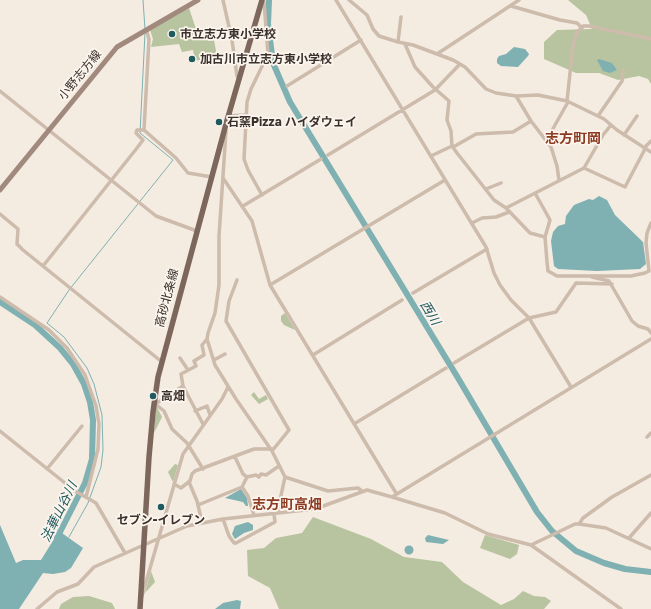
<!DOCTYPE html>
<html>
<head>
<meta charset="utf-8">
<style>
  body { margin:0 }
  canvas { display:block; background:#f4ebe1 }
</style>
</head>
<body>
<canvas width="651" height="609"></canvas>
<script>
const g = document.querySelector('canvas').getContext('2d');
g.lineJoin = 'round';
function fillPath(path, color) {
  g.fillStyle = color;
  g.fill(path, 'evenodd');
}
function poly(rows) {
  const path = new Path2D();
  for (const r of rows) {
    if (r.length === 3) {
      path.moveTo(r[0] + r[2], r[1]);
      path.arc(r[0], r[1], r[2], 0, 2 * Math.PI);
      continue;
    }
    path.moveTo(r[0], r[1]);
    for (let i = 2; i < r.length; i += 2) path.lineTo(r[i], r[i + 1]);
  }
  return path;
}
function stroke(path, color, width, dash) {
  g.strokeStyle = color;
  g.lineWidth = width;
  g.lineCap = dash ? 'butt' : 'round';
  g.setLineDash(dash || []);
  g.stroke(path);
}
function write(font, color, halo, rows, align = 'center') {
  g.font = font + ' "Golos Text","Noto Sans JP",sans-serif';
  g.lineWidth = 3.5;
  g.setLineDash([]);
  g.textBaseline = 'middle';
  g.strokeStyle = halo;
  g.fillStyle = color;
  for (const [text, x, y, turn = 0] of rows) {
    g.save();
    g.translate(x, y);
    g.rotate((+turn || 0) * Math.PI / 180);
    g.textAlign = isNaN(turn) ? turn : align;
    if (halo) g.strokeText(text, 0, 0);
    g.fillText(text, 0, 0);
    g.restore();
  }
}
const green = poly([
  [564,0,651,0,651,84,648,79,639,76,618,80,599,73,576,73,544,59,544,42,557,30,592,29,586,15,568,0],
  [189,8,197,32,193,33,195,40,213,35,217,56,195,61,193,50,182,52,179,44,151,47,153,39,150,30],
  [285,313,295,330,284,325,281,321,281,316],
  [254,392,259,399,266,395,268,399,259,404,251,395],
  [156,405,162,417,154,433],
  [175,464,178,465,173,482,168,472],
  [313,517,371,539,404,557,442,562,463,582,501,605,514,599,523,591,534,596,545,597,551,601,544,609,279,609,270,588,248,576,247,550,264,548,276,538,302,533],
  [485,535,519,545,517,554,510,559,480,548],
  [151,571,155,582,145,593],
  [89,596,112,603,115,609,59,609,61,604,73,597]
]);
const water = poly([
  [514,47,525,49,529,54,528,56,518,67,501,66,497,63,497,59,499,56,506,54],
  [599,59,612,63,617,70,610,73,603,71,597,60],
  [599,196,607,200,615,215,643,242,646,264,640,269,597,271,558,269,554,266,551,241,553,232,558,226,565,224,566,216,574,205,589,199,593,200],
  [241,489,247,498,248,506,246,506,243,502,225,498],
  [248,522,253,525,253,530,244,533,235,539,232,534,235,526],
  [0,525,16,563,23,560,41,560,59,531,83,548,71,568,65,572,53,574,43,573,19,609,0,609],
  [428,535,449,540,443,544,426,542,425,538],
  [409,550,4.5],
  [237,600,241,601,240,609,215,609,223,603]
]);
const stream = poly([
  [143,0,145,29],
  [69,537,88,503,101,467,103,450,102,415,94,384,87,368,64,337,47,323,69,290,173,160,140,133,145,33]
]);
const river = poly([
  [269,0,268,24,273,63,290,102,458,378,537,512,552,531,576,551,604,563,625,569,651,572],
  [0,302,35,325,60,348,73,364,84,384,90,402,93,420,92,459,85,483,57,538]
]);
const street = poly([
  [223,0,232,40,237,76,240,79],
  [336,0,486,247,494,273,500,285,511,300,529,318,571,387],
  [349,0,367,15,373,29,379,36,398,42,413,45,453,60,465,67,486,89,496,93,516,96,538,95,567,101,604,119,617,130,651,152],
  [261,1,264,2,268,54,251,89,247,102,244,159,248,170,262,195],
  [511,6,560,20,577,23,582,28],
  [146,29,149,39,144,130,176,158,188,173,212,177],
  [398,42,401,17],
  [405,44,415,67,433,87,449,101,447,120,451,131,452,146,457,153,494,200,506,208,530,233,545,237],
  [437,54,519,0],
  [287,86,361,40],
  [0,91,156,216,197,231],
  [516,96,531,121,551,147,557,166,559,180],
  [567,101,573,45,576,34,583,26,589,26,651,39],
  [228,116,245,115],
  [598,116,622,81,623,70],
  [226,131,219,236,219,285,215,313,208,333,207,339,215,365,236,399,272,451,285,477,328,491,358,488,362,491],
  [624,135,637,116],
  [546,141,568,102],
  [644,148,651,141],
  [328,155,435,90,460,64],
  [431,156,452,146,455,146,476,134,513,132,531,121],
  [584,168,625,187,645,149],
  [223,178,252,221,270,285,396,493],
  [486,189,501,183],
  [535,193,550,220,545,237,547,262,548,271,557,276,631,276,645,273,649,271,646,243,647,233,651,223],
  [243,206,321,159],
  [506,208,584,168,603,135,611,125],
  [0,214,18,229,17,244,23,250,162,362],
  [472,223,482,218,496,217,509,212],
  [43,266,137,148,143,140,136,133,137,130,144,130],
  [592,277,609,281,632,321,638,326,648,329,651,333],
  [237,280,229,301,226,321,289,430,272,451],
  [270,285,445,180],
  [413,293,487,249],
  [0,297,49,330,67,348,85,375,96,406,99,424,98,449,86,497],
  [313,355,402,300],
  [180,358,188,370],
  [214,360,225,354],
  [454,363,529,318,556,312,576,283,612,284],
  [183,386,181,374,196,366,194,361,204,355,202,345,207,339],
  [154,403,164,411,172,429,187,443,203,469],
  [155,403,157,403,183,386,203,424],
  [195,411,207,406,210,415],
  [354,424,446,368],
  [0,431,75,491,96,503,125,553],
  [647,437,651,433],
  [235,457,243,474,247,477],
  [47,469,82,426],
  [247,477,256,475,259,477,261,474,266,475,279,466],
  [189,482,197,501,202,522],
  [174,484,181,488,190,481,192,474,195,471,254,449,272,449],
  [242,487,247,477],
  [392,497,445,513,488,534,531,545,621,609],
  [198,505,242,487,248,496,254,515],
  [278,513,278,509,285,477],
  [223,519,229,536,234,543,236,543,275,522,274,514],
  [579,524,583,518,612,497,651,475],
  [629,538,651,513],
  [531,545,575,524,579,524,606,528,651,549],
  [142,596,183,454,222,399,228,387],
  [37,609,57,592,78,584,94,567,187,526,223,519,315,509,367,490,392,497,651,339]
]);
const secondary = poly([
  [0,190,117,47,198,0]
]);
const primary = poly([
  [140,609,149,457,153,412,158,377,226,124,262,0]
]);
const markers = [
  [172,34,4,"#1f5a5e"],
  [192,59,4,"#1f5a5e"],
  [219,122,4,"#1f5a5e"],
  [153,396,4,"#1f5a5e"],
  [161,507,4,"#1f5a5e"]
];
const poiNames = [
  ["市立志方東小学校",180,34],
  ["加古川市立志方東小学校",200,59],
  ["石窯Pizza ハイダウェイ",227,122],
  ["高畑",161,396],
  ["セブン-イレブン",161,520,"center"]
];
const streetNames = [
  ["小野志方線",80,75,-51],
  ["高砂北条線",167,298,-75]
];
const waterNames = [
  ["西川",430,313,59],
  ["法華山谷川",59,512,-64]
];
const quarterNames = [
  ["志方町岡",573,139],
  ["志方町高畑",287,505]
];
fillPath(green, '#b8c4a0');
fillPath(water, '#7fb0b2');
stroke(stream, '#7fb0b2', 1);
stroke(river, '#7fb0b2', 6);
stroke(street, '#cdbbac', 3.5);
stroke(secondary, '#a18a7d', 5);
stroke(primary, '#7d675c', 5.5);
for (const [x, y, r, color] of markers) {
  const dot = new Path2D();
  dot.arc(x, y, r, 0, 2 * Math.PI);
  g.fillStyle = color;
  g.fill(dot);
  stroke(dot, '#fbf5ee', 1.5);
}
write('bold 12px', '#3b302b', '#fbf5ee', poiNames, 'left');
write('12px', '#3b302b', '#fbf5ee', streetNames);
write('italic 13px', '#1f5a5e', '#fbf5ee', waterNames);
write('bold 14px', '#8c3b22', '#fbf5ee', quarterNames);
</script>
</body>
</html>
